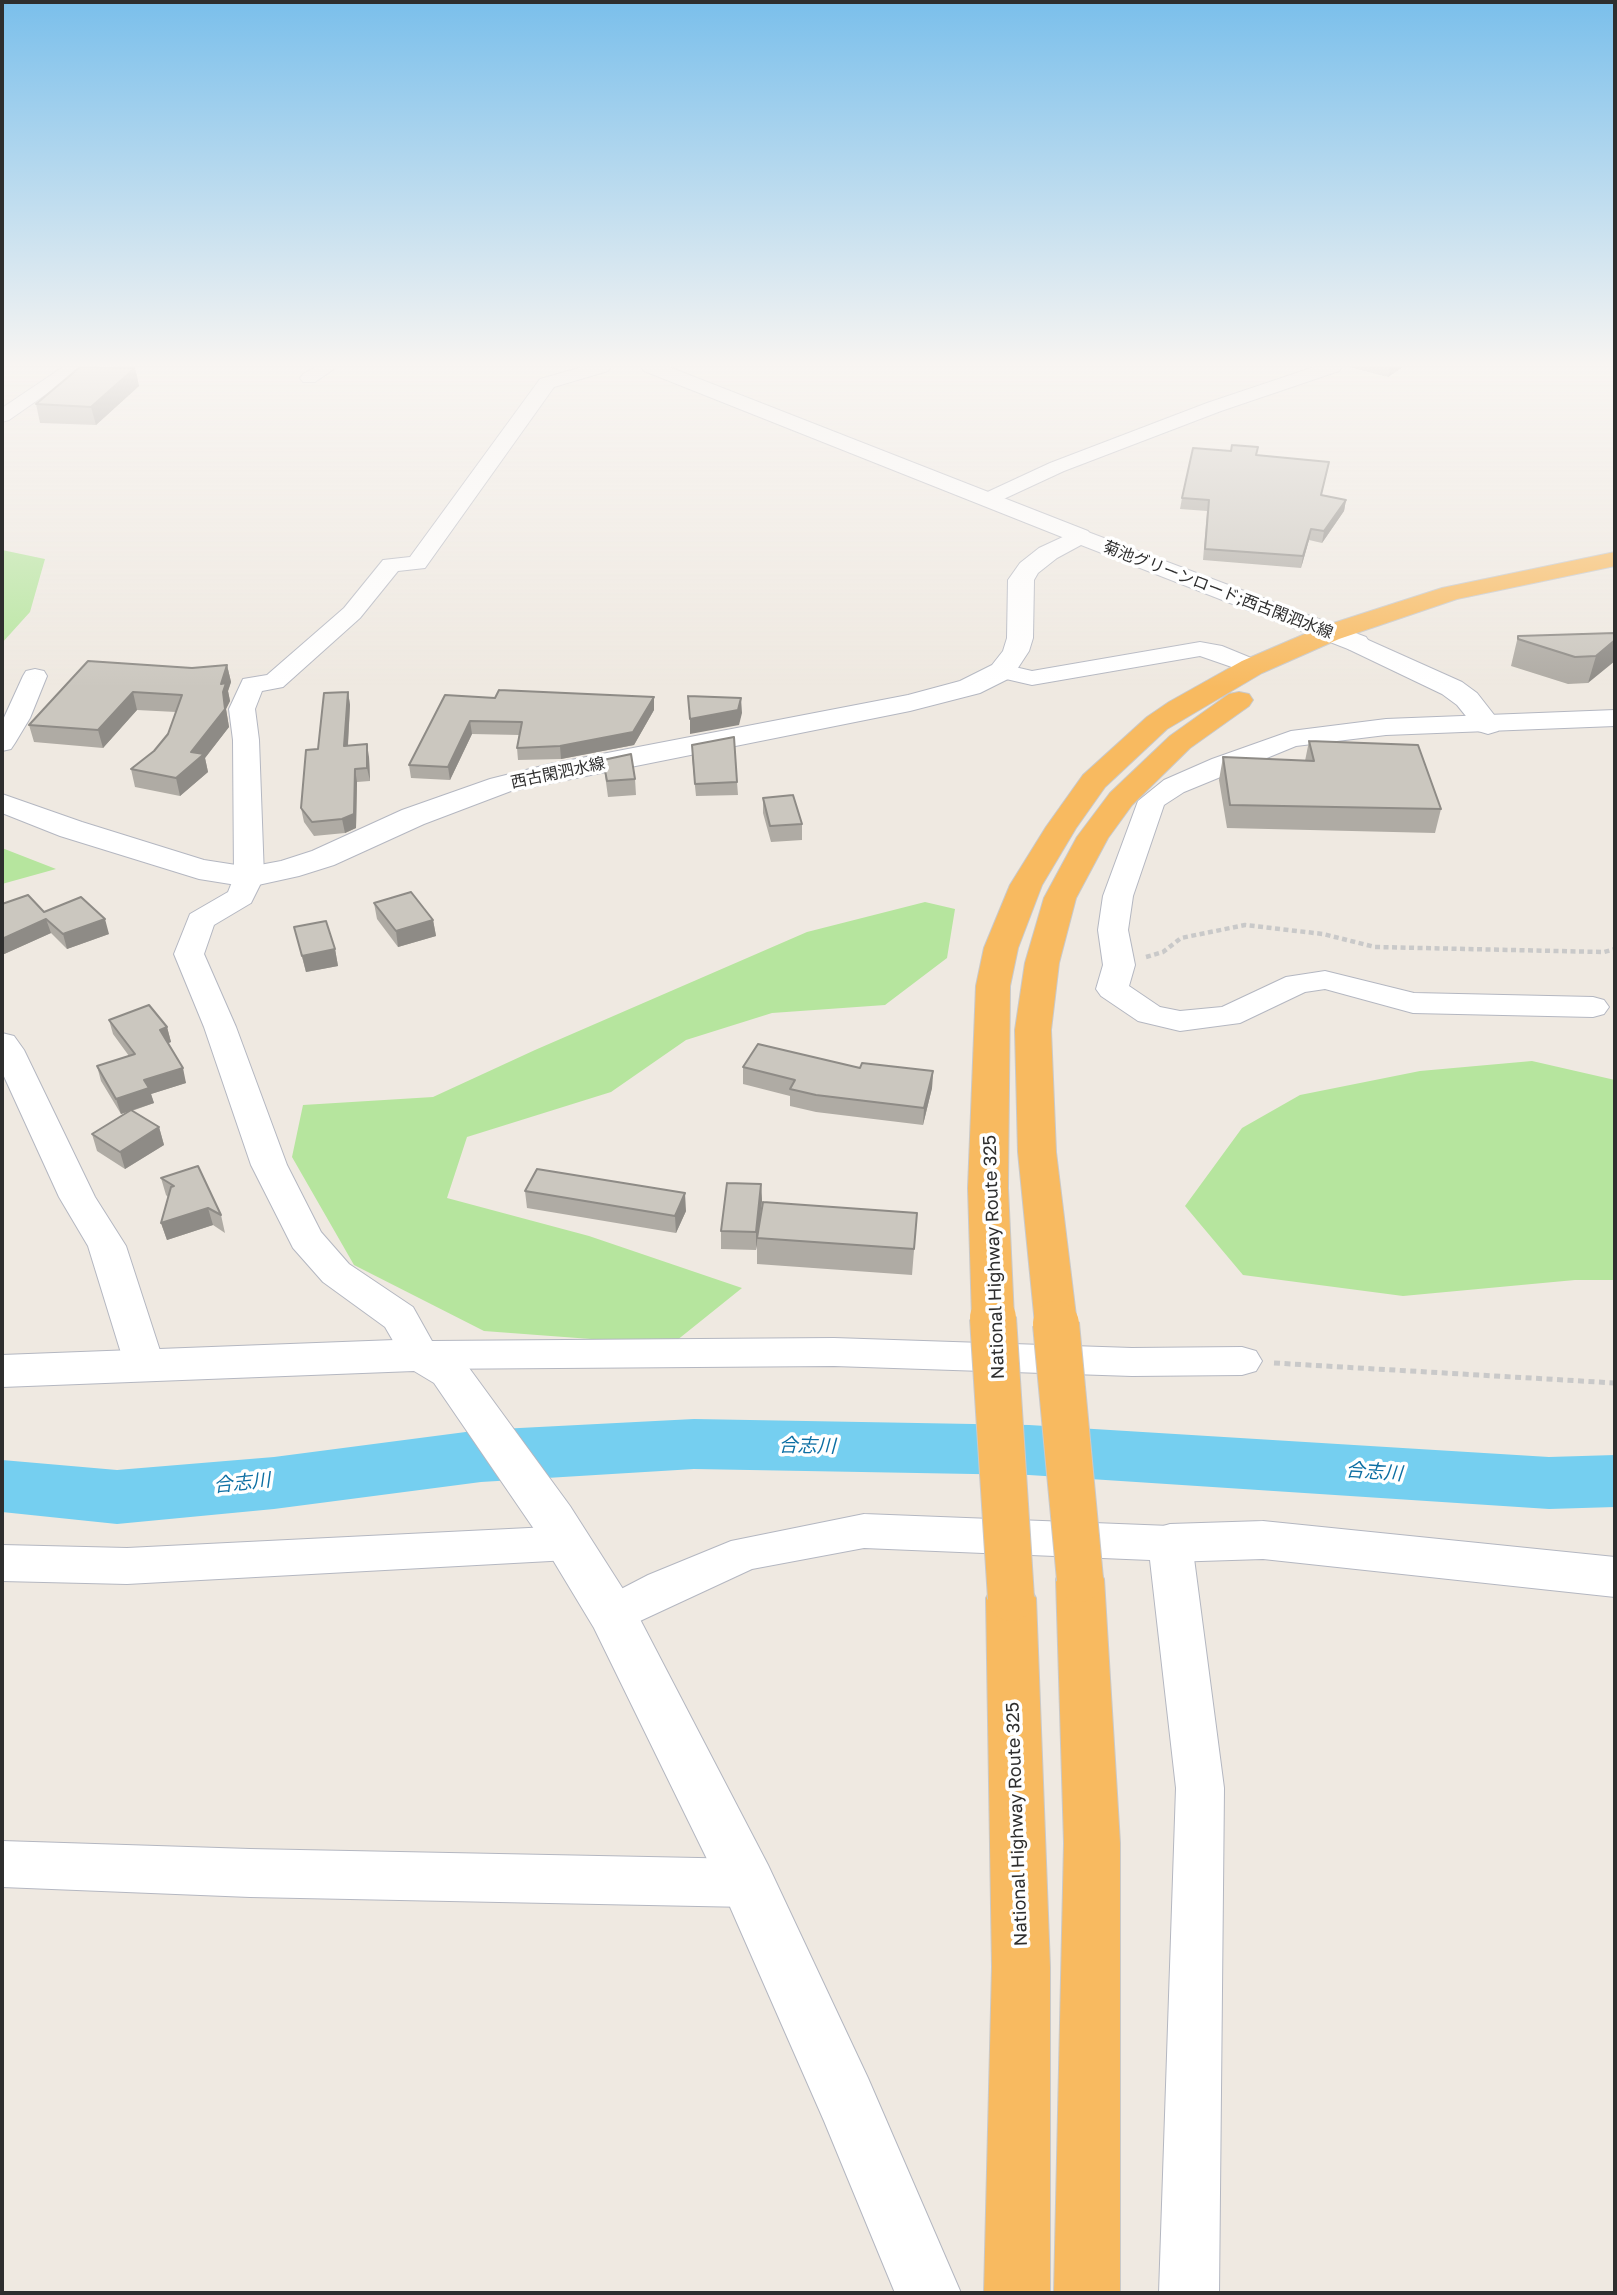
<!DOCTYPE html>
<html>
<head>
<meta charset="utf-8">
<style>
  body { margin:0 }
  #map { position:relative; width:1617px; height:2295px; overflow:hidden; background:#efe9e1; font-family:"Golos Text",sans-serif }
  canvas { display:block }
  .frame { position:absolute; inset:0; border:4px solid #2e2e2e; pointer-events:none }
</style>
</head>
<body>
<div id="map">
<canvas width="1617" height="2295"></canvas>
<div class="frame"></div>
</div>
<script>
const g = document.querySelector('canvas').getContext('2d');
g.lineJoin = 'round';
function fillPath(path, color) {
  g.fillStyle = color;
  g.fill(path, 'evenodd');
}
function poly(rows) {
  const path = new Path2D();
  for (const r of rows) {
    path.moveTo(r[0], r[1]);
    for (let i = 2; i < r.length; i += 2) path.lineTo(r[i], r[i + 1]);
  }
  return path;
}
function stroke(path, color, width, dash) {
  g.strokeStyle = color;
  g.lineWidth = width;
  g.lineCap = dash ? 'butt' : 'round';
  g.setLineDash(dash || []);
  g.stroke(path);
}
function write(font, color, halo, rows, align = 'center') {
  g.font = font + ' "Golos Text","Noto Sans JP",sans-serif';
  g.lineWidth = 7;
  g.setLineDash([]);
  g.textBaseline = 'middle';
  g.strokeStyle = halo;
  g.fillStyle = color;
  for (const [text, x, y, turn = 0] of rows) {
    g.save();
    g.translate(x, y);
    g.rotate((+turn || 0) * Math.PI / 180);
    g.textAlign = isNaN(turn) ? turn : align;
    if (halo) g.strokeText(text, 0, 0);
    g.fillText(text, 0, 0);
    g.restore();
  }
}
const green = poly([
  [2,550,45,559,30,612,2,643],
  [2,848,56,869,2,884],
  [925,902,955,909,947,958,885,1005,772,1013,686,1040,611,1092,467,1137,447,1198,589,1236,742,1288,671,1345,484,1331,354,1265,292,1157,303,1105,433,1097,535,1050,807,932],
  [1532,1061,1615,1080,1615,1280,1575,1280,1403,1296,1243,1275,1185,1206,1242,1128,1300,1095,1420,1071]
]);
const river = poly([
  [694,1419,1029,1425,1549,1457,1615,1455,1615,1507,1549,1509,1029,1475,694,1469,481,1482,274,1509,117,1524,2,1512,2,1460,117,1470,274,1457,481,1430,694,1419]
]);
const pathFar1 = poly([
  [1146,957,1163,952,1181,938,1245,925,1323,934,1375,947,1604,952,1615,949]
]);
const path = poly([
  [1274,1363,1615,1383]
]);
const minor = poly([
  [63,367,85,367,9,420,2,422,2,408,63,367],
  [315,367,337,367,315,382,303,382,300,378,303,374,315,367],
  [582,367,611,367,608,371,554,387,425,568,398,571,360,618,283,687,262,691,255,709,259,740,264,877,251,903,214,925,204,954,236,1027,287,1165,321,1232,349,1264,413,1307,432,1341,834,1338,1132,1348,1242,1347,1256,1351,1262,1361,1256,1371,1242,1375,1132,1376,834,1366,421,1369,407,1365,385,1327,323,1282,293,1248,251,1165,204,1027,174,954,190,914,228,892,234,877,233,740,229,709,243,679,267,675,344,608,383,560,410,557,540,379,582,367],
  [1314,367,1342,367,1339,371,1221,411,1064,471,995,503,981,503,978,499,981,495,1050,463,1207,403,1314,367],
  [1200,642,1222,646,1261,662,1264,667,1261,672,1252,674,1200,656,1032,685,993,676,990,671,993,666,1002,664,1032,671,1200,642],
  [35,669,44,671,47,676,30,718,15,743,11,749,2,751,2,722,23,676,26,671,35,669],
  [1615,710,1615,726,1386,735,1296,746,1184,792,1164,805,1133,896,1128,930,1135,965,1129,986,1160,1007,1180,1011,1222,1007,1286,977,1325,971,1414,993,1593,997,1604,1000,1609,1007,1604,1014,1593,1017,1413,1013,1325,989,1305,992,1240,1023,1180,1031,1138,1021,1101,996,1096,989,1103,965,1098,930,1103,896,1138,801,1164,780,1212,759,1291,731,1386,719,1615,710],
  [2,1033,14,1036,24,1050,95,1197,126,1246,165,1366,159,1376,145,1380,131,1376,125,1366,88,1246,59,1197,2,1072,2,1033],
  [864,1514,1170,1526,1185,1531,1192,1543,1224,1788,1219,2293,1159,2293,1176,1788,1150,1560,864,1548,752,1569,612,1634,596,1628,589,1615,596,1602,648,1575,731,1541,864,1514],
  [569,1526,584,1531,591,1543,584,1555,569,1560,127,1584,2,1581,2,1545,127,1548,569,1526],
  [2,1841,250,1849,748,1859,766,1866,773,1883,766,1900,748,1907,250,1897,2,1887,2,1841]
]);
const tertiary = poly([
  [641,367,669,367,1088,531,1092,536,1088,541,1080,543,1072,541,644,371,641,367],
  [1357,635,1462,682,1477,693,1502,725,1498,731,1488,734,1478,731,1457,705,1442,694,1348,649,1344,643,1348,637,1357,635],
  [421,1339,436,1344,464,1361,570,1506,630,1600,768,1865,868,2078,961,2293,895,2293,824,2121,727,1900,594,1628,536,1532,434,1383,414,1371,2,1387,2,1355,421,1339],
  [1263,1521,1615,1557,1615,1597,1263,1559,1170,1562,1153,1557,1146,1543,1153,1529,1170,1524,1263,1521]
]);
const secondary = poly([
  [1080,529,1366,637,1370,643,1366,649,1357,651,1348,649,1081,545,1057,558,1038,573,1034,580,1033,638,1029,651,1012,677,980,693,910,711,511,791,424,824,334,865,299,876,249,887,199,879,60,836,2,813,2,794,82,822,204,860,249,867,281,861,312,851,402,810,490,779,550,764,908,695,960,681,992,665,1003,651,1007,638,1008,580,1020,563,1039,548,1080,529]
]);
const trunk = poly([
  [1615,552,1615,566,1457,599,1339,639,1262,673,1167,729,1105,787,1076,828,1042,885,1018,948,1010,986,1008,1188,1014,1318,1008,1329,993,1333,978,1329,972,1318,968,1188,976,986,984,948,1010,885,1046,827,1083,775,1147,717,1169,702,1242,661,1321,627,1442,588,1615,552],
  [1239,692,1249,694,1253,700,1249,706,1190,748,1132,805,1108,838,1076,898,1059,963,1051,1030,1056,1152,1077,1324,1071,1335,1056,1339,1041,1335,1035,1324,1018,1152,1015,1030,1025,963,1044,898,1077,837,1110,793,1170,736,1229,694,1239,692],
  [1080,1559,1097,1565,1104,1579,1120,1843,1120,2293,1054,2293,1064,1843,1056,1579,1063,1565,1080,1559],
  [1011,1578,1028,1584,1036,1598,1050,1967,1050,2293,984,2293,992,1967,986,1598,994,1584,1011,1578]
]);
const trunkBridge = poly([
  [993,1318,1011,1598],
  [1056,1324,1080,1579]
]);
const wall = poly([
  [1349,367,1403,367,1388,377],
  [135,368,139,386,96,425,40,423,36,404],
  [1256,455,1329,462,1321,495,1346,500,1344,511,1322,543,1309,540,1301,568,1203,560,1207,511,1180,509,1182,498],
  [1615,633,1588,683,1568,684,1511,666,1518,636],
  [227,665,231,682,228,691,230,701,226,709,229,727,205,758,208,772,180,796,135,787,131,769,154,751,168,734,176,712,137,710,103,748,34,742,29,725,192,668],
  [348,692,350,705,348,746,369,757,370,781,357,782,356,828,345,833,314,836,304,822,301,808],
  [495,698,654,710,634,745,561,759,518,760,517,748,519,735,472,734,450,780,411,778,409,765],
  [1309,741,1441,809,1435,833,1227,828,1219,780,1223,757,1305,761],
  [692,757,737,782,738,795,696,796],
  [603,760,635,779,636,795,608,797],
  [763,798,802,824,802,840,771,842,763,813],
  [374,903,433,920,436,936,398,947,377,919],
  [2,904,44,912,109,934,67,949,51,933,2,955],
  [294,927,335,949,338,966,306,972],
  [109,1020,167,1027,171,1042,168,1043,186,1083,151,1094,154,1103,132,1111,159,1127,164,1145,125,1169,97,1151,92,1134,129,1111,121,1114,101,1081,97,1066,129,1056,113,1034],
  [743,1067,860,1068,933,1071,932,1088,923,1125,816,1112,790,1106,790,1096,743,1084],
  [161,1178,221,1215,225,1233,213,1225,167,1240,161,1223,168,1197,166,1195],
  [761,1184,762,1201,759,1227,917,1213,912,1275,757,1264,757,1245,756,1250,721,1249,721,1231],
  [525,1191,686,1211,676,1233,527,1208]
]);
const shadedWall = poly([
  [1390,367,1403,367,1388,377],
  [135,368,139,386,96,425,91,407],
  [1346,500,1344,511,1322,543,1324,531],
  [1311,529,1309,540,1301,568,1303,556],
  [1615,640,1615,661,1588,683,1596,656],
  [227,665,231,682,228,691,230,701,226,709,229,727,205,758,208,772,180,796,176,778,221,684],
  [133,692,137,710,103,748,98,730],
  [348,692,350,705,347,759,344,746],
  [654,697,654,710,634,745,561,759,560,746],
  [741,698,742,713,739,725,690,734,690,719],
  [470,721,472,734,450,780,448,767],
  [367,744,369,757,370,781,367,768],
  [355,769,357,782,356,828,345,833,342,819],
  [46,919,51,933,2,955,2,939],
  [105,919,109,934,67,949,63,934],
  [433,920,436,936,398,947,396,931],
  [335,949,338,966,306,972,302,956],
  [167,1027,171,1042,164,1045,160,1030],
  [183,1068,186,1083,151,1094,154,1103,121,1114,116,1099,144,1080],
  [933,1071,932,1088,923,1125,924,1108],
  [159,1127,164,1145,125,1169,120,1152],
  [761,1184,762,1201,756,1250,756,1232],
  [685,1193,686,1211,676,1233,675,1216],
  [208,1208,213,1225,167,1240,161,1223]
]);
const building = poly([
  [80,367,135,368,91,407,36,404,80,367],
  [1232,445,1258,447,1256,455,1329,462,1321,495,1346,500,1324,531,1311,529,1303,556,1205,549,1209,500,1182,498,1193,448,1231,451,1232,445],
  [1615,633,1615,640,1596,656,1575,657,1518,639,1518,636,1615,633],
  [88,661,192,668,227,665,221,684,226,683,223,692,225,709,191,752,204,754,176,778,131,769,154,751,168,734,182,695,133,692,98,730,29,725,88,661],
  [499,690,654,697,633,732,560,746,517,748,522,722,470,721,448,767,409,765,445,695,495,698,499,690],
  [348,692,344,746,367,744,367,768,355,769,354,814,342,819,312,822,301,808,306,750,318,749,324,693,348,692],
  [688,696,741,698,738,710,690,719,688,696],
  [734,737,737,782,695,784,692,745,734,737],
  [1309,741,1418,745,1441,809,1230,805,1223,757,1314,761,1309,741],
  [631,754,635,779,607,781,603,760,631,754],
  [793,795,802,824,770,826,763,798,793,795],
  [411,892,433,920,396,931,374,903,411,892],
  [28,895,44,912,81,897,105,919,63,934,46,919,2,939,2,904,28,895],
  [326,921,335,949,302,956,294,927,326,921],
  [149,1005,167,1027,160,1030,183,1068,144,1080,149,1088,116,1099,97,1066,135,1054,109,1020,149,1005],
  [758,1044,860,1068,862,1063,933,1071,924,1108,816,1095,790,1089,795,1080,743,1067,758,1044],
  [131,1110,159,1127,120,1152,92,1134,131,1110],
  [198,1166,221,1215,208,1208,161,1223,171,1187,174,1186,161,1178,198,1166],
  [537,1169,685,1193,675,1216,525,1191,537,1169],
  [727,1183,761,1184,756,1232,721,1231,727,1183],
  [763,1202,917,1213,914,1249,757,1238,763,1202]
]);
const farStreetnames = [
  ["菊池グリーンロード;西古閑泗水線",1218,590,21],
  ["西古閑泗水線",558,773,-12]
];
const streetNames = [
  ["National Highway Route 325",994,1257,-92],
  ["National Highway Route 325",1017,1824,-92]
];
const waterNames = [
  ["合志川",807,1446,1],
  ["合志川",1374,1472,4],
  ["合志川",242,1483,-6]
];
fillPath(green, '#b6e59e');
fillPath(river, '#75cff0');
stroke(minor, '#b4b7c1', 2);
stroke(tertiary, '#b4b7c1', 2);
stroke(secondary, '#b4b7c1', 2);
stroke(trunk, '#c9c9c9', 2);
stroke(pathFar1, '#c9c9c9', 4.5, [5, 3.5]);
stroke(path, '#c9c9c9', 5, [6, 4.5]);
fillPath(minor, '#fff');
fillPath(tertiary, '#fff');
fillPath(secondary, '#fff');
fillPath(trunk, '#f8ba60');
stroke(trunkBridge, '#c9c9c9', 48, []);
stroke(trunkBridge, '#f8ba60', 46);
fillPath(wall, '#afaba4');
fillPath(shadedWall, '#8e8b86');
fillPath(building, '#cbc7bf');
stroke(building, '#8e8b86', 2);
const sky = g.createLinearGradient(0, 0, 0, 688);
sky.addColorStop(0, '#7abfeb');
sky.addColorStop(0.53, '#f8f5f2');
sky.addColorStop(1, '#f8f5f200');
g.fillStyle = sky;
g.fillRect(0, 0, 1617, 688);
write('16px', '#2e2e2e', '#fff', farStreetnames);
write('18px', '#2e2e2e', '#fff', streetNames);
write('italic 19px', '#0d6fa3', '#fff', waterNames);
</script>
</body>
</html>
